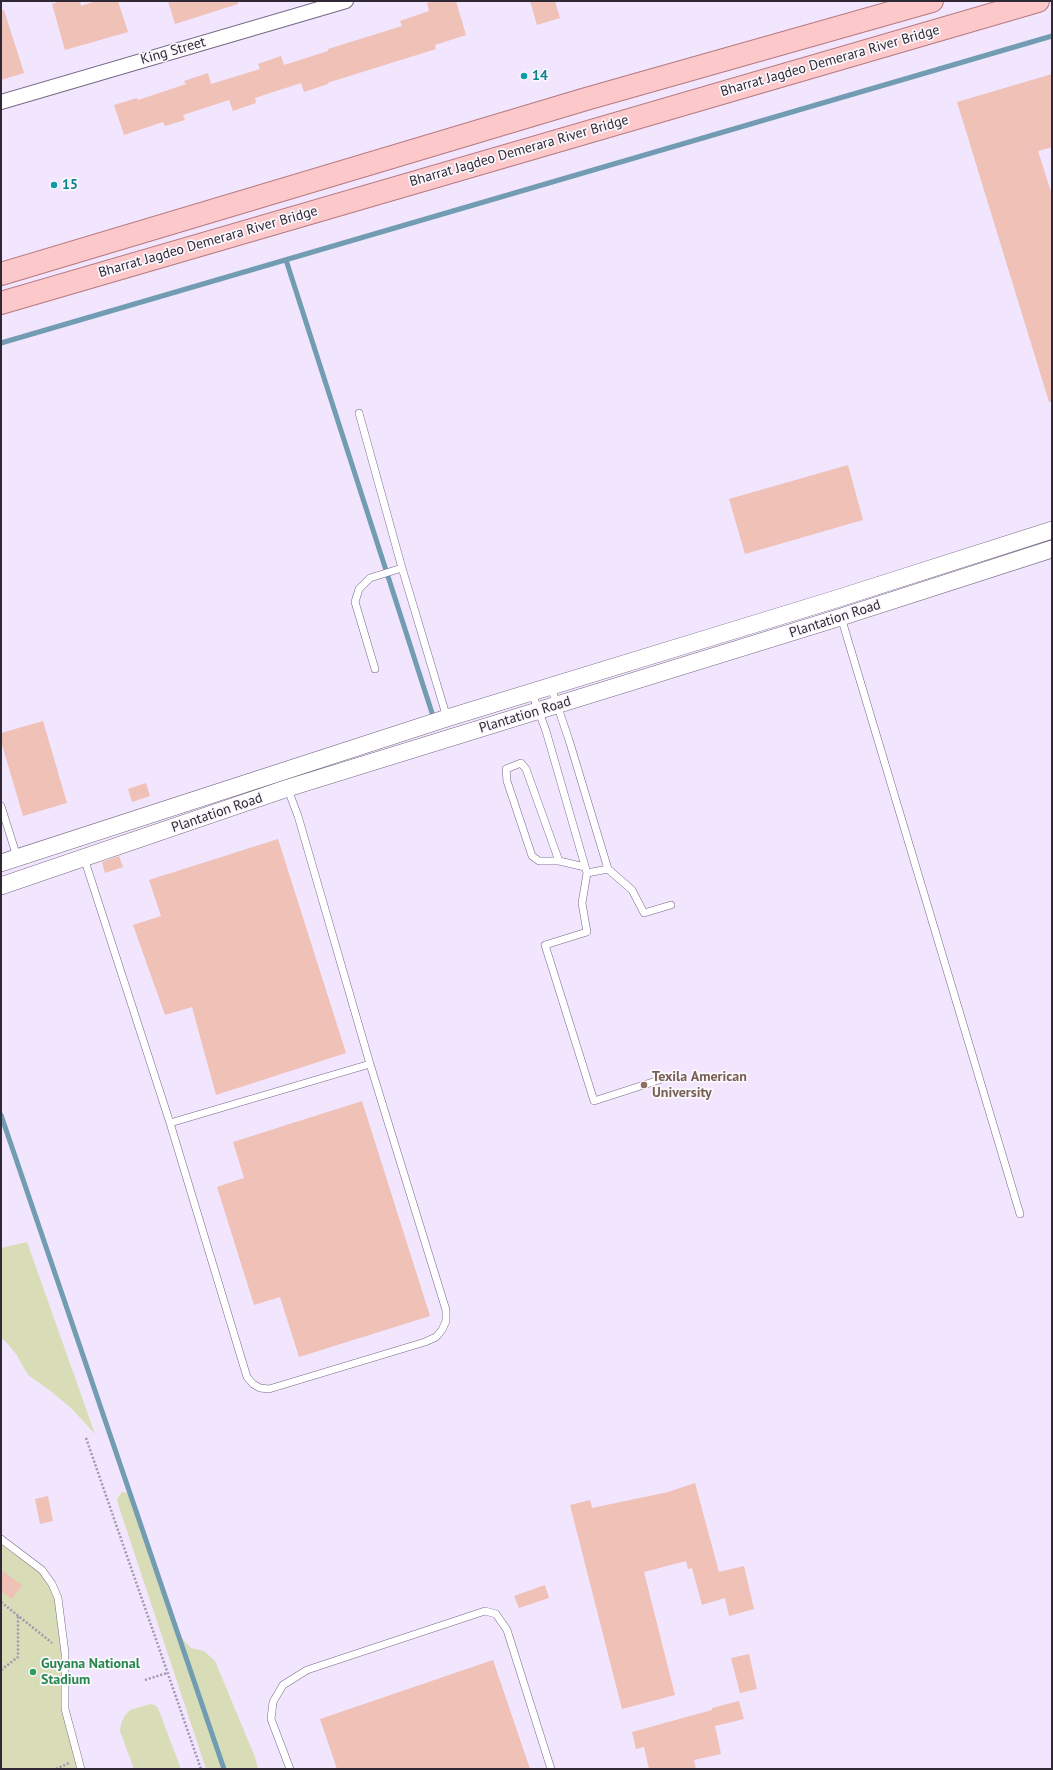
<!DOCTYPE html>
<html>
<head>
<meta charset="utf-8">
<style>
  body { margin:0 }
  #map { position:relative; width:1053px; height:1770px; overflow:hidden; background:#f2e5fe; font-family:"PT Sans",sans-serif }
  canvas { display:block }
  .frame { position:absolute; inset:0; border:2px solid #302935; pointer-events:none }
</style>
</head>
<body>
<div id="map">
<canvas width="1053" height="1770"></canvas>
<div class="frame"></div>
</div>
<script>
const g = document.querySelector('canvas').getContext('2d');
g.lineJoin = 'round';
function fillPath(path, color) {
  g.fillStyle = color;
  g.fill(path, 'evenodd');
}
function poly(rows) {
  const path = new Path2D();
  for (const r of rows) {
    path.moveTo(r[0], r[1]);
    for (let i = 2; i < r.length; i += 2) path.lineTo(r[i], r[i + 1]);
  }
  return path;
}
function stroke(path, color, width, dash) {
  g.strokeStyle = color;
  g.lineWidth = width;
  g.lineCap = dash ? 'butt' : 'round';
  g.setLineDash(dash || []);
  g.stroke(path);
}
function write(font, color, halo, rows, align = 'center') {
  g.font = font + ' "PT Sans",sans-serif';
  g.lineWidth = 3.5;
  g.setLineDash([]);
  g.textBaseline = 'middle';
  g.strokeStyle = halo;
  g.fillStyle = color;
  for (const [text, x, y, turn = 0] of rows) {
    g.save();
    g.translate(x, y);
    g.rotate((+turn || 0) * Math.PI / 180);
    g.textAlign = isNaN(turn) ? turn : align;
    if (halo) g.strokeText(text, 0, 0);
    g.fillText(text, 0, 0);
    g.restore();
  }
}
const green = poly([
  [27,1242,95,1434,72,1409,48,1389,28,1375,16,1354,7,1343,1,1338,1,1248],
  [122,1492,128,1493,133,1498,173,1621,182,1638,191,1648,204,1651,215,1661,255,1757,258,1769,206,1769,118,1504,117,1499],
  [1,1539,42,1570,58,1598,65,1653,64,1690,81,1769,1,1769],
  [150,1704,155,1705,158,1708,181,1769,134,1769,120,1731,121,1724,125,1715,130,1710]
]);
const stream = poly([
  [286,260,433,716],
  [1,343,1052,36],
  [1,1115,224,1769]
]);
const building = poly([
  [61,1,80,1,81,6,96,1,118,1,128,32,65,50,52,4],
  [168,1,238,1,238,4,175,24],
  [435,1,456,1,466,35,435,45,436,49,327,83,328,84,304,92,301,83,255,98,256,103,233,111,229,100,183,115,185,120,165,126,163,122,124,135,114,105,137,98,138,100,186,84,184,81,208,73,211,84,260,69,258,64,281,56,284,65,328,51,328,49,402,26,400,21,429,11,427,3],
  [530,1,555,1,560,18,537,25],
  [1,10,4,10,24,73,1,80],
  [1052,74,1052,147,1038,151,1052,195,1052,402,1049,402,957,102],
  [848,465,863,520,745,554,729,499],
  [43,721,67,803,23,816,1,741,1,733],
  [146,783,150,796,132,802,128,789],
  [278,839,346,1053,216,1095,192,1007,165,1015,133,925,161,916,149,880],
  [119,856,123,867,105,873,102,862],
  [362,1101,430,1316,299,1357,280,1297,254,1305,217,1187,244,1178,233,1142],
  [695,1483,719,1572,744,1566,754,1609,729,1616,725,1598,702,1605,692,1568,688,1569,686,1561,644,1572,675,1695,622,1709,570,1505,590,1500,592,1508,668,1492],
  [48,1496,53,1521,40,1524,35,1499],
  [1,1570,22,1585,12,1599,1,1591],
  [545,1585,549,1598,519,1608,514,1596],
  [749,1654,757,1689,740,1693,731,1658],
  [493,1660,530,1769,337,1769,320,1719],
  [739,1701,744,1719,715,1726,721,1754,694,1760,696,1769,649,1769,644,1747,636,1749,632,1732,712,1710,712,1708]
]);
const path = poly([
  [86,1438,201,1769],
  [1,1602,52,1643],
  [1,1670,18,1657,18,1616],
  [145,1680,167,1673],
  [56,1769,69,1763]
]);
const service = poly([
  [359,413,402,568,447,718],
  [841,617,1020,1214],
  [375,669,355,602,359,589,370,578,402,568],
  [551,687,569,740,608,869,632,890,644,913,671,905],
  [532,693,546,731,587,873,582,903,587,932,545,945,594,1101,659,1080],
  [1,806,17,857],
  [84,858,170,1123,247,1377,253,1384,260,1388,269,1389,425,1342,436,1337,442,1330,446,1321,446,1310,370,1064,298,816,287,787],
  [559,861,526,769,521,763,506,769,507,781,532,856,539,861,559,861,585,867],
  [587,873,608,869],
  [170,1123,370,1064],
  [1,1539,42,1570,52,1584,58,1598,65,1653,65,1709,81,1769],
  [290,1769,271,1719,273,1702,283,1685,307,1670,485,1611,496,1614,507,1630,551,1769]
]);
const minor = poly([
  [1,102,346,1]
]);
const tertiary = poly([
  [1,863,447,718,836,599,1052,530],
  [1,886,288,788,841,617,1052,549]
]);
const primary = poly([
  [1,274,586,99,932,1],
  [1,303,1038,1]
]);
const markers = [
  [524,76,4,"#0f9aa8"],
  [54,185,4,"#0f9aa8"],
  [644,1085,4,"#8d6e63"],
  [33,1672,4,"#2e9e5b"]
];
const streetNames = [
  ["King Street",173,51,-16],
  ["Bharrat Jagdeo Demerara River Bridge",830,61,-16],
  ["Bharrat Jagdeo Demerara River Bridge",519,151,-16],
  ["Bharrat Jagdeo Demerara River Bridge",208,242,-16],
  ["Plantation Road",835,619,-18],
  ["Plantation Road",525,715,-17],
  ["Plantation Road",217,813,-19]
];
const cultureNames = [
  ["14",532,76],
  ["15",62,185]
];
const educationNames = [
  ["Texila American",652,1077],
  ["University",652,1093]
];
const leisureNames = [
  ["Guyana National",41,1664],
  ["Stadium",41,1680]
];
fillPath(green, '#d8ddb8');
stroke(stream, '#719cb1', 5);
fillPath(building, '#efc1b7');
stroke(service, '#776984', 8);
stroke(minor, '#776984', 16);
stroke(tertiary, '#776984', 18);
stroke(primary, '#b4797e', 24);
stroke(path, '#a197ab', 2.5, [2, 2]);
stroke(service, '#fff', 7);
stroke(minor, '#fff', 14);
stroke(tertiary, '#fff', 17);
stroke(primary, '#fdc8ca', 22);
for (const [x, y, r, color] of markers) {
  const dot = new Path2D();
  dot.arc(x, y, r, 0, 2 * Math.PI);
  g.fillStyle = color;
  g.fill(dot);
  stroke(dot, '#faf7fd', 1.5);
}
write('14px', '#302935', '#faf7fd', streetNames);
write('bold 14px', '#0d838f', '#faf7fd', cultureNames, 'left');
write('bold 14px', '#785e54', '#faf7fd', educationNames, 'left');
write('bold 14px', '#27864d', '#faf7fd', leisureNames, 'left');
</script>
</body>
</html>
